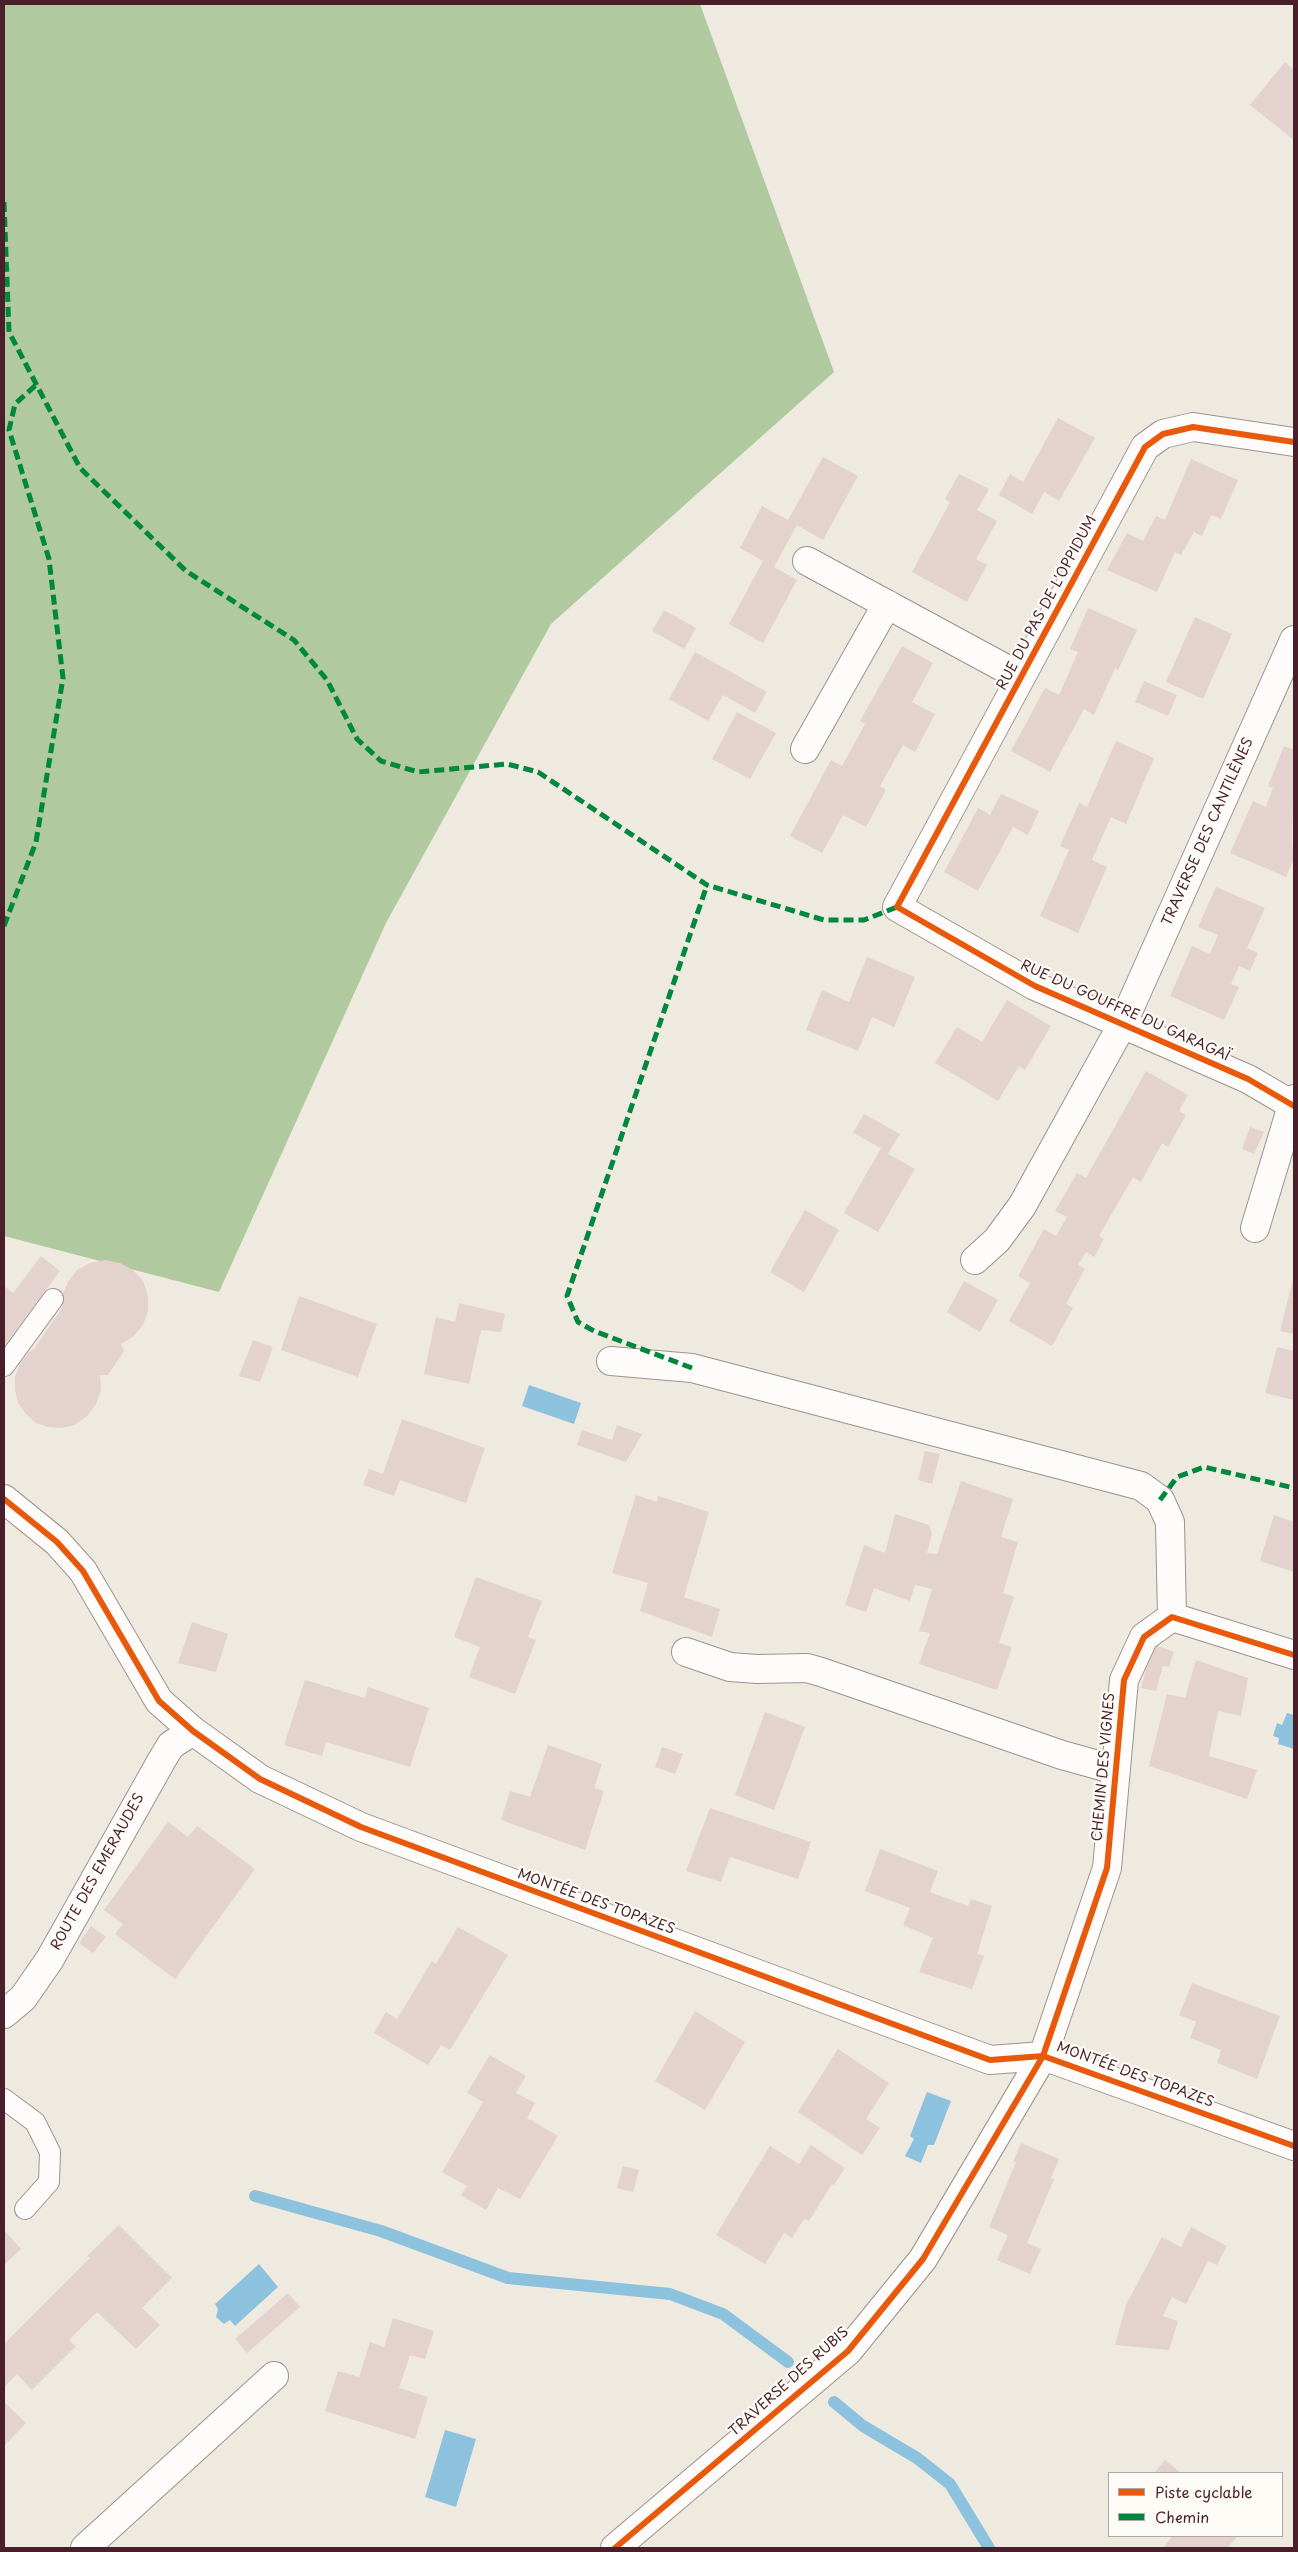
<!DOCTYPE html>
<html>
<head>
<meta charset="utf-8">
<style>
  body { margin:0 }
  #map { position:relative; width:1298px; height:2552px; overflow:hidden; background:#efeae0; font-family:"Playpen Sans",sans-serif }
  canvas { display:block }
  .frame { position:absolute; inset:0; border:5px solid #4a1f2b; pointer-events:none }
  .legend { position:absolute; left:1108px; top:2472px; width:175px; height:65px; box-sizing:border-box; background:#fdfcf7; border:1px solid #b5a4a5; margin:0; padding:6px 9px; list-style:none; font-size:15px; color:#4a1f2b }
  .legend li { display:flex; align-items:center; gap:10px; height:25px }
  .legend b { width:25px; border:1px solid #b5a4a5 }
</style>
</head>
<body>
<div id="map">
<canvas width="1298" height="2552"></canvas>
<div class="frame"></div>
<ul class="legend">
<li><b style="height:6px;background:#e8590c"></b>Piste cyclable</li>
<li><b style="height:6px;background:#00873e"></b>Chemin</li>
</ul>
</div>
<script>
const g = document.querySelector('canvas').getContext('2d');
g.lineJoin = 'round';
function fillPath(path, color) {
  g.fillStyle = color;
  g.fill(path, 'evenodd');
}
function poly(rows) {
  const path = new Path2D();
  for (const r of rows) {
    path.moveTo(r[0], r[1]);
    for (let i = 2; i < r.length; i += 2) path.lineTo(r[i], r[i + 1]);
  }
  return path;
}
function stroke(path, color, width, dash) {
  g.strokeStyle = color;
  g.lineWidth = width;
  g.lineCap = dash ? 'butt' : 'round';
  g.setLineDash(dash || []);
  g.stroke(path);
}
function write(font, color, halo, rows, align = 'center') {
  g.font = font + ' "Playpen Sans",sans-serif';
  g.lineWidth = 4.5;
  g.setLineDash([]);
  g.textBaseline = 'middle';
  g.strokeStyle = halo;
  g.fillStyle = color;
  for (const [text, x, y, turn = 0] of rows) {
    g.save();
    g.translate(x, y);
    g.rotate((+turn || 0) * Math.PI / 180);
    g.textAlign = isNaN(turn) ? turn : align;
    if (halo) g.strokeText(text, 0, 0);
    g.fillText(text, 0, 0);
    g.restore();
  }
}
const forest = poly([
  [4,4,700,4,834,372,551,624,386,923,219,1292,4,1236]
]);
const water = poly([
  [529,1385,581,1403,574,1424,522,1406],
  [1287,1713,1294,1715,1294,1749,1278,1744,1279,1738,1273,1736,1277,1723,1282,1725],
  [927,2092,951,2101,934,2145,928,2145,921,2163,905,2156,914,2139,910,2136],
  [259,2264,278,2287,235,2326,230,2320,224,2324,216,2317,218,2309,215,2304],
  [445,2430,476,2439,456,2507,425,2497]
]);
const stream = poly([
  [255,2196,381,2231,508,2278,670,2294,723,2314,788,2362],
  [834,2402,863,2426,917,2458,950,2484,989,2548]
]);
const building = poly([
  [1285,62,1294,70,1294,140,1250,105],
  [1058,418,1095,438,1059,501,1044,492,1032,514,999,495,1010,474,1023,482],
  [823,457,858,476,823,540,797,525,774,567,797,580,763,643,729,624,763,561,740,548,762,506,788,520],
  [1191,459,1238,480,1221,519,1211,515,1202,536,1194,532,1181,555,1175,552,1157,592,1107,570,1127,533,1143,541,1156,516,1165,520],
  [959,474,989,489,977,510,997,521,976,559,987,565,967,602,912,572,950,502,945,499],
  [1088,608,1137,630,1118,670,1115,668,1094,715,1084,709,1050,772,1011,751,1045,688,1059,695,1078,652,1070,649],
  [664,610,696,628,684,649,652,631],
  [1195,617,1232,634,1203,699,1166,682],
  [902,646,933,663,912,702,935,714,915,752,903,745,880,786,886,790,866,827,843,815,822,853,790,836,831,760,842,766,865,724,860,721],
  [695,652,767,692,755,713,723,695,708,721,669,699],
  [1144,681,1177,695,1168,716,1135,702],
  [737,712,776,733,750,779,712,759],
  [1116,741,1154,758,1126,824,1111,817,1092,860,1107,867,1078,933,1040,916,1069,850,1060,846,1079,803,1087,807],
  [1284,746,1294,750,1292,841,1294,859,1286,877,1230,853,1253,801,1266,807,1273,788,1268,786],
  [1001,794,1039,811,1028,835,1013,827,978,891,944,872,978,808,990,815],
  [1216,887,1265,908,1247,948,1258,953,1250,971,1239,966,1231,984,1239,987,1224,1020,1170,996,1192,946,1210,954,1218,935,1198,927],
  [867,957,915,977,894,1027,872,1017,858,1051,806,1030,822,990,849,1002],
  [1007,1000,1051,1026,1025,1070,1019,1066,998,1101,935,1063,957,1027,982,1042],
  [1146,1071,1188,1095,1179,1111,1186,1115,1168,1147,1162,1143,1141,1182,1133,1177,1099,1236,1104,1239,1094,1257,1086,1252,1078,1265,1085,1269,1066,1304,1073,1308,1052,1346,1009,1321,1030,1283,1018,1276,1044,1229,1056,1236,1067,1217,1055,1211,1077,1173,1086,1178],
  [864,1114,900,1134,888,1154,915,1169,878,1232,844,1213,881,1148,853,1133],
  [1250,1127,1264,1132,1254,1154,1242,1149],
  [805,1210,839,1230,804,1292,770,1272],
  [41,1256,60,1271,4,1346,4,1286,13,1293],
  [105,1260,120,1263,133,1270,143,1281,148,1296,148,1311,143,1325,134,1336,121,1344,124,1351,108,1375,100,1375,101,1390,96,1404,87,1416,75,1425,62,1428,48,1427,36,1423,26,1414,18,1403,15,1390,15,1377,20,1364,28,1353,34,1349,62,1308,62,1295,68,1282,77,1270,90,1263],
  [1294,1275,1294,1334,1280,1331],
  [964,1281,998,1300,980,1332,947,1312],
  [299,1296,377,1324,358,1377,281,1350],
  [459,1303,505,1314,501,1332,481,1330,469,1384,424,1374,436,1317,455,1322],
  [253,1340,273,1347,260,1382,239,1376],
  [1277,1347,1294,1351,1294,1400,1265,1393],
  [402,1419,485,1448,466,1503,400,1480,394,1496,363,1485,369,1469,383,1474],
  [617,1425,642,1434,626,1462,577,1445,582,1430,612,1440],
  [925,1451,940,1454,932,1484,918,1480],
  [961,1481,1013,1499,1001,1537,1018,1542,1003,1593,1014,1597,999,1643,1012,1647,997,1690,919,1664,930,1633,919,1631,932,1589,915,1585,910,1601,874,1588,866,1612,845,1605,864,1545,885,1553,895,1514,929,1525,932,1533,927,1553,937,1554],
  [636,1495,657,1502,658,1496,709,1512,684,1597,720,1609,712,1637,640,1611,648,1583,612,1573],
  [1274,1515,1294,1522,1294,1572,1260,1561],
  [476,1577,542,1601,528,1637,536,1640,515,1694,469,1677,480,1647,454,1637],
  [192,1622,228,1634,216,1672,178,1663],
  [1152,1644,1174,1652,1169,1667,1163,1666,1156,1691,1141,1688],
  [1196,1660,1248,1678,1241,1716,1218,1711,1209,1756,1257,1770,1247,1799,1149,1766,1167,1694,1185,1698],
  [305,1680,365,1698,368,1687,429,1708,410,1767,326,1742,322,1756,284,1745],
  [765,1712,805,1727,774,1810,735,1795],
  [548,1745,602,1764,594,1788,604,1791,585,1850,501,1820,510,1791,530,1797],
  [662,1747,683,1754,675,1774,655,1767],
  [710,1808,811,1842,798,1879,730,1857,721,1882,686,1871],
  [168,1822,188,1837,197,1826,255,1869,175,1979,115,1934,123,1924,104,1910],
  [880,1849,938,1871,930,1892,968,1906,971,1899,992,1906,977,1954,984,1956,972,1989,919,1972,933,1938,903,1925,910,1908,865,1891],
  [91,1926,106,1937,93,1953,79,1943],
  [458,1927,508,1955,450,2050,441,2045,428,2065,374,2033,386,2012,397,2019,432,1961,436,1964],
  [1192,1983,1280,2016,1257,2079,1217,2063,1221,2050,1190,2038,1196,2022,1179,2015],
  [695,2011,745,2042,705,2110,655,2081],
  [838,2049,889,2083,866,2119,880,2128,862,2155,798,2112],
  [490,2055,526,2076,516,2093,535,2103,527,2118,558,2136,520,2199,498,2188,486,2210,461,2195,467,2186,442,2172,483,2102,467,2093],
  [1021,2143,1059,2159,1051,2178,1054,2179,1027,2243,1041,2249,1030,2274,997,2260,1008,2235,989,2227,1016,2162,1013,2162],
  [811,2145,845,2168,834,2185,832,2184,809,2221,804,2219,792,2238,784,2233,765,2264,716,2235,770,2146,799,2164],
  [623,2166,639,2170,633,2192,617,2188],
  [119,2225,172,2278,142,2308,160,2325,136,2349,97,2312,69,2340,76,2346,32,2390,17,2374,4,2387,4,2344,90,2258,87,2256],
  [1191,2227,1227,2246,1217,2265,1208,2261,1186,2304,1172,2297,1163,2316,1178,2321,1169,2350,1115,2345,1126,2305,1162,2237,1181,2247],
  [4,2230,21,2249,4,2265],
  [288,2293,300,2307,247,2353,235,2339],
  [393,2318,434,2331,425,2359,410,2355,399,2388,428,2397,415,2439,325,2411,338,2371,359,2377,370,2342,384,2347],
  [4,2402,26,2423,4,2446],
  [1165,2460,1181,2473,1154,2473],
  [1170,2536,1238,2536,1227,2548,1163,2548,1172,2537]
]);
const lane = poly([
  [4,1366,53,1299],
  [4,2099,35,2122,50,2152,49,2182,25,2209]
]);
const street = poly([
  [1294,442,1193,427,1163,434,1145,447,897,907,1035,986,1248,1079,1294,1106],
  [807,561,1021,677],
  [805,749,887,604],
  [1255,1228,1294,1099],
  [975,1260,997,1240,1022,1206,1122,1025,1294,640],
  [611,1361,692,1368,1141,1486,1160,1500,1170,1522,1172,1617],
  [4,1499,57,1542,83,1571,159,1701,193,1731,260,1779,361,1827,990,2060,1043,2056,1294,2146],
  [686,1652,730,1667,757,1669,807,1668,821,1672,1062,1755,1116,1770],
  [4,2014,23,1998,50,1959,163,1758,171,1745,193,1731],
  [85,2548,274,2376],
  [615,2548,848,2351,923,2259,1043,2056,1107,1868,1124,1680,1144,1637,1172,1617,1294,1655]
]);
const quiet = poly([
  [4,202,9,332,80,468,186,571,294,640,327,680,357,739,381,761,418,772,507,764,538,772,707,885,824,920,864,920,897,907],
  [4,926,36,842,63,678,49,559,9,430,15,404,37,384],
  [692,1368,594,1331,578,1322,567,1296,707,885],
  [1160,1500,1177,1477,1204,1467,1294,1488]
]);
const cycleway = poly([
  [1294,442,1193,427,1163,434,1145,447,897,907,1035,986,1248,1079,1294,1106],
  [4,1499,57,1542,83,1571,159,1701,193,1731,260,1779,361,1827,990,2060,1043,2056,1294,2146],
  [615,2548,848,2351,923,2259,1043,2056,1107,1868,1124,1680,1144,1637,1172,1617,1294,1655]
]);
const streetNames = [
  ["RUE DU PAS DE L'OPPIDUM",1047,603,-62],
  ["TRAVERSE DES CANTILÈNES",1208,832,-66],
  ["RUE DU GOUFFRE DU GARAGAÏ",1125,1011,24],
  ["CHEMIN DES VIGNES",1104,1767,-85],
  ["ROUTE DES EMERAUDES",98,1872,-61],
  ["MONTÉE DES TOPAZES",596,1902,20],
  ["MONTÉE DES TOPAZES",1135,2075,20],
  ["TRAVERSE DES RUBIS",789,2382,-42]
];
fillPath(forest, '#b1c99e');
fillPath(water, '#8cc2dd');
stroke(stream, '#8cc2dd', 12);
fillPath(building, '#e3d2cd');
stroke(lane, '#9c928f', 22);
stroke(street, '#9c928f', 30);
stroke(lane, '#fdfcfa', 20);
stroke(street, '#fdfcfa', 28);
stroke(quiet, '#00873e', 5, [10, 5]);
stroke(cycleway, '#e8590c', 6);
write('14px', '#4a1f2b', '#fdfcf7', streetNames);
</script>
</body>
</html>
